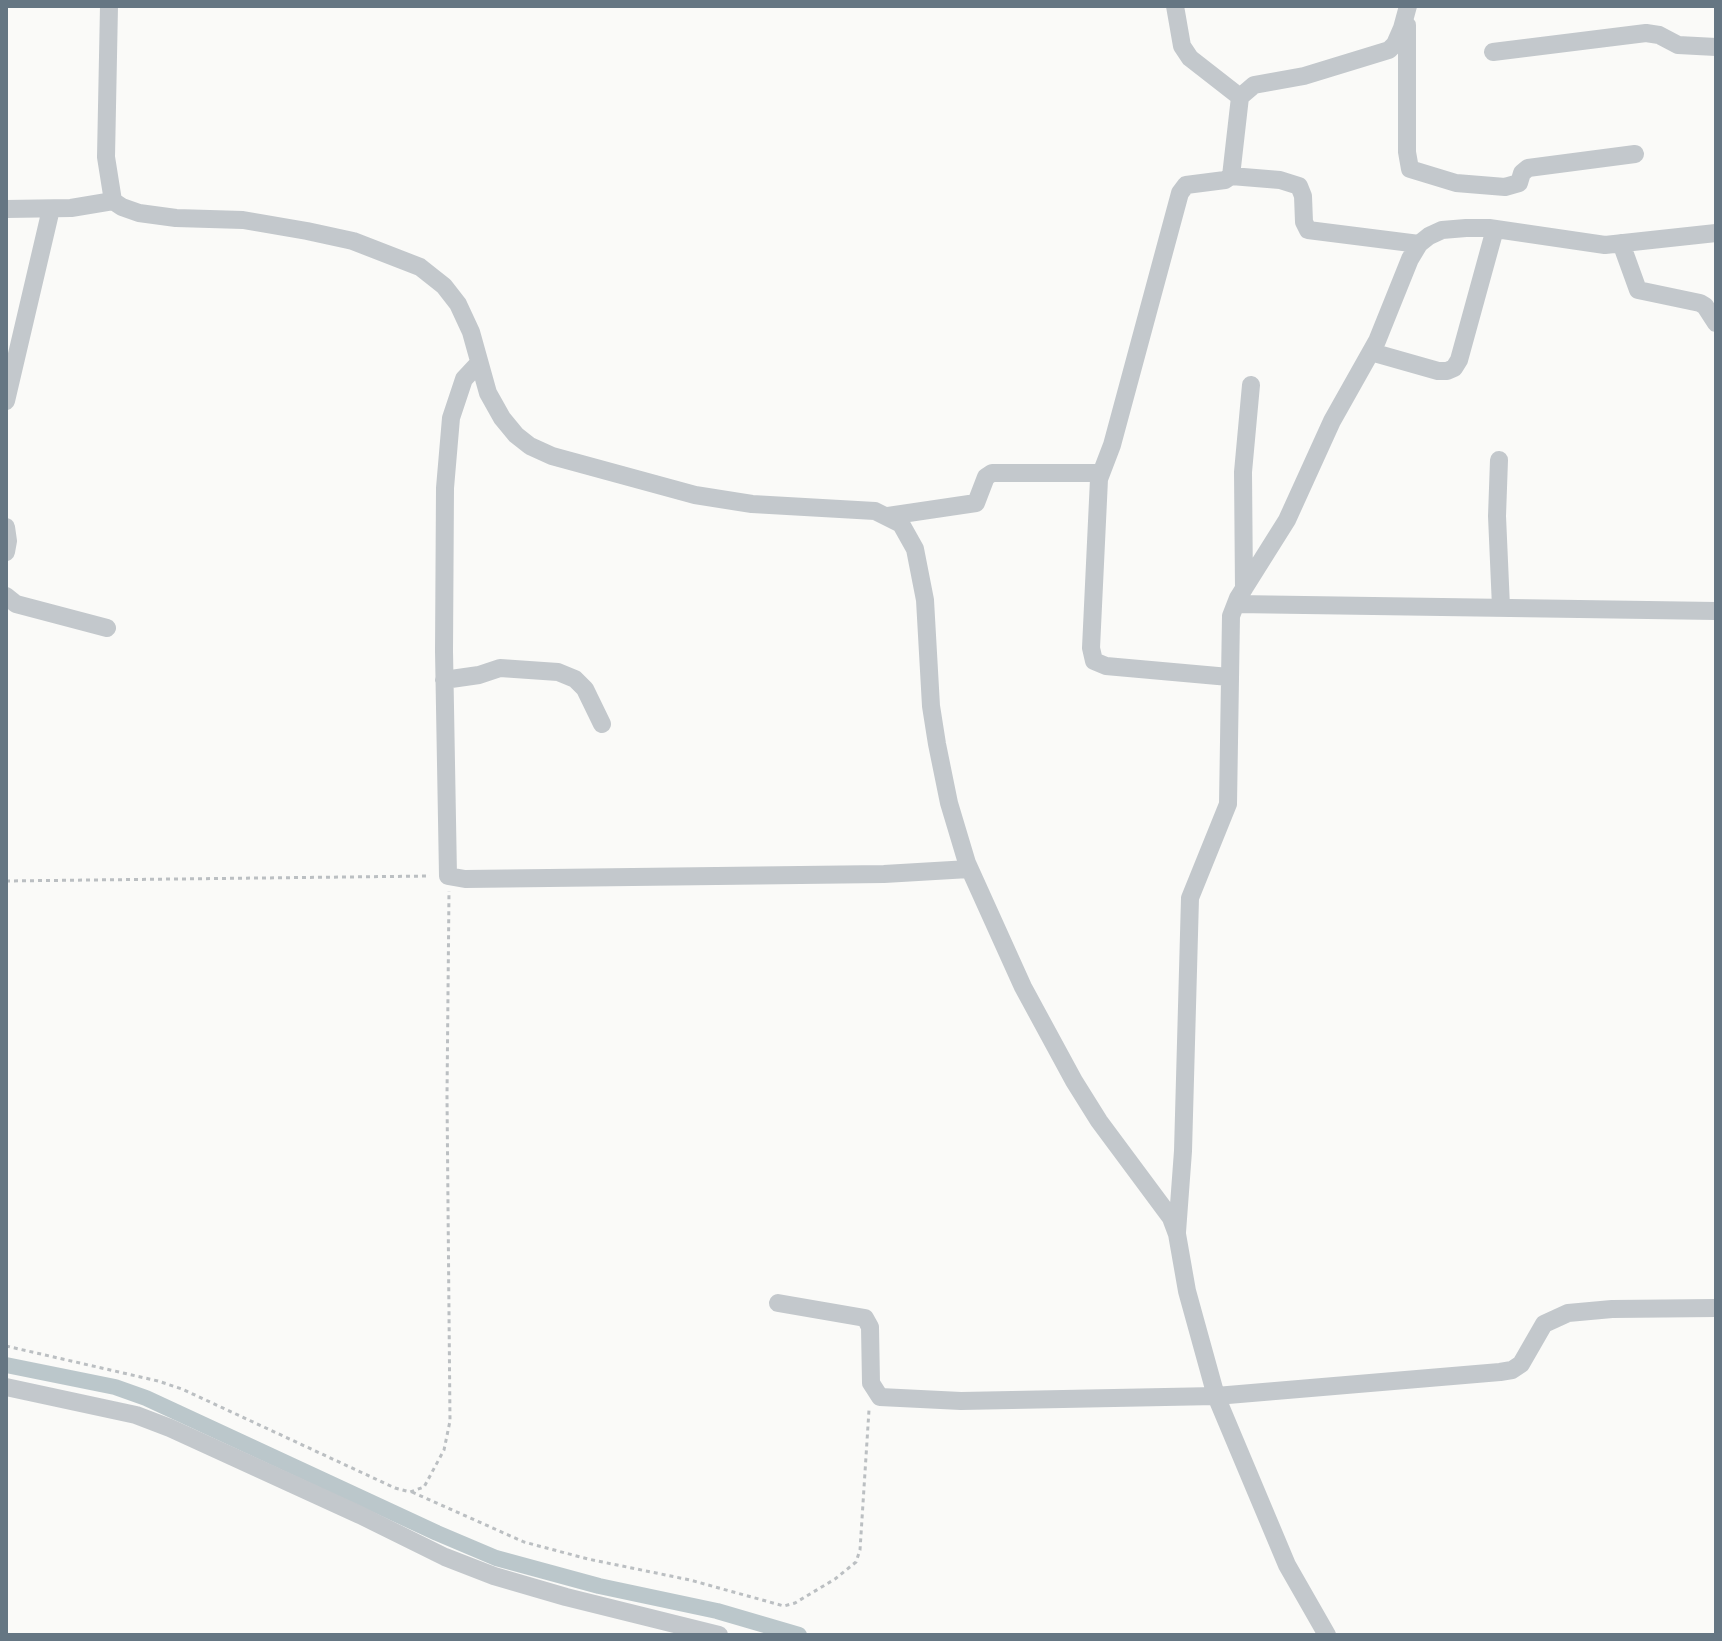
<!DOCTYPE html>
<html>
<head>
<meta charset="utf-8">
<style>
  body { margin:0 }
  #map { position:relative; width:1722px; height:1641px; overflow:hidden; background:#fafaf8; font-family:Arial,sans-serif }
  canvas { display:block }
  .frame { position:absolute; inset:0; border:8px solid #657683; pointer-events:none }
</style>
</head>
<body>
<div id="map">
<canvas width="1722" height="1641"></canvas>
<div class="frame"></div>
</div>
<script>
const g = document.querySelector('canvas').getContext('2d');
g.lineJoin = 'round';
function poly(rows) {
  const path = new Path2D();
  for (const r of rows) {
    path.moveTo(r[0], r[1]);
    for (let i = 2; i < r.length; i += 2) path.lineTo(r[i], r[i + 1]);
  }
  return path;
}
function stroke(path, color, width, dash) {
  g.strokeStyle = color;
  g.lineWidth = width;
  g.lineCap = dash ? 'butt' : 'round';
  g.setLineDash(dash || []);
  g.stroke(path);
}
const canal = poly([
  [6,1365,115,1387,146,1398,437,1533,496,1558,599,1586,717,1611,799,1635]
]);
const path = poly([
  [6,881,430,876],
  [6,1346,158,1381,182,1389,395,1488,410,1492,424,1487,444,1450,450,1421,447,1096,449,891],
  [412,1492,524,1542,588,1559,690,1580,784,1606,795,1603,835,1579,856,1562,860,1550,869,1410]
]);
const minor = poly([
  [109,6,106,157,113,201,122,207,139,213,176,218,243,220,307,231,353,241,420,267,444,286,458,304,471,332,488,393,502,418,516,435,530,446,552,456,695,495,752,504,875,511,901,524,915,549,925,600,931,706,937,744,949,803,967,863,1023,987,1074,1081,1099,1121,1171,1218,1177,1234,1187,1291,1216,1396,1287,1565,1327,1635],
  [1175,6,1182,46,1190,58,1240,97],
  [1407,25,1407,152,1410,169,1456,183,1505,187,1519,183,1522,173,1528,168,1635,154],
  [1493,52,1646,33,1659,35,1678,45,1716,47],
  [1231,176,1280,180,1299,186,1303,196,1304,222,1308,230,1419,244],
  [6,209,71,208,113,201],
  [1621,243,1638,290,1700,303,1705,306,1716,323],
  [1371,352,1438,371,1447,371,1454,368,1459,360,1495,229],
  [478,364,464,379,451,418,445,488,444,651,448,876,465,879,884,874,969,869],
  [6,401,51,209],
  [1499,460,1497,516,1501,607],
  [888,516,976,503,986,477,992,473,1101,473],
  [6,527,8,541,6,552],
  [1244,589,1243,472,1251,385],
  [6,596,16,604,107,628],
  [1236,604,1716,611],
  [1229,677,1106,666,1094,661,1091,648,1099,479,1112,445,1180,193,1186,185,1225,180,1231,176,1240,97,1254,85,1304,76,1389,50,1395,44,1402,28,1408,6],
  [444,680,479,675,500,668,558,672,575,679,585,689,602,724],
  [1177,1232,1183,1151,1190,898,1228,804,1231,616,1238,598,1287,520,1332,421,1377,341,1410,259,1419,244,1429,236,1442,230,1466,228,1489,228,1605,245,1716,233],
  [778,1303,865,1318,870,1327,871,1383,880,1397,961,1401,1216,1396,1500,1372,1512,1370,1521,1364,1544,1324,1568,1313,1612,1309,1716,1308],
  [6,1387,136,1415,170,1428,360,1515,445,1557,494,1576,566,1597,719,1635]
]);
stroke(canal, '#bbc7cb', 16);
stroke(path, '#bbbfc2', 3, [4, 4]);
stroke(minor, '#c3c8cc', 18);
</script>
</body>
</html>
